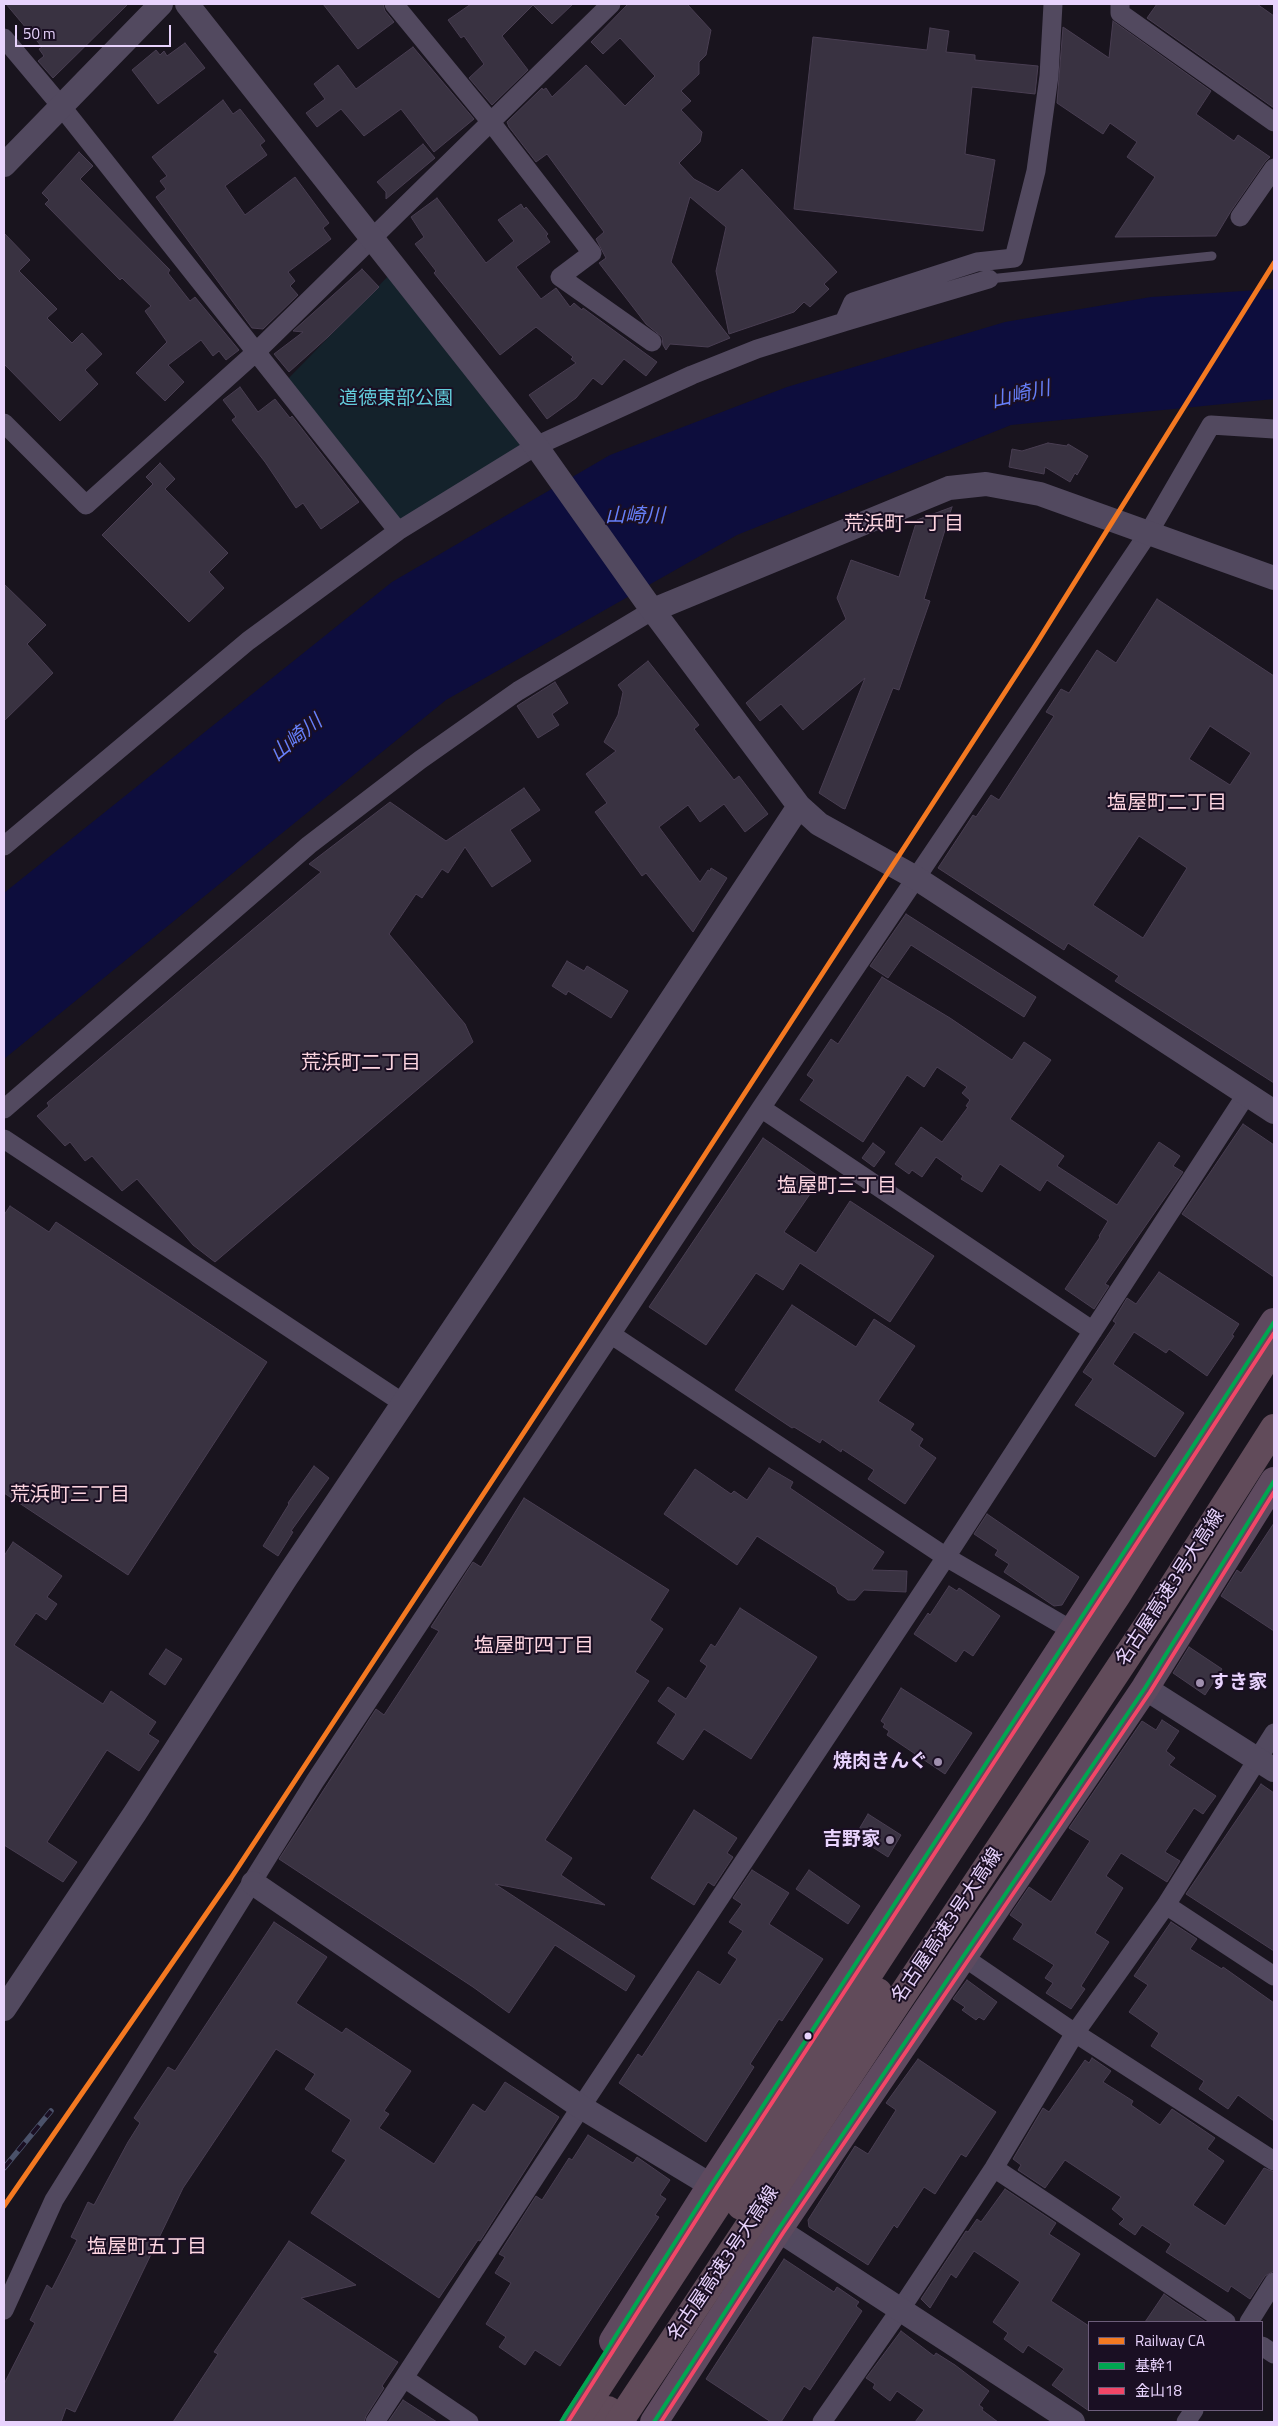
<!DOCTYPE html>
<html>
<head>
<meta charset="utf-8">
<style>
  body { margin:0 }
  #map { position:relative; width:1278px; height:2426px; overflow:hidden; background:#19141e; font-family:"Titillium Web","Noto Sans JP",sans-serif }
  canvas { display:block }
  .frame { position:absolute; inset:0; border:5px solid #e8d3fd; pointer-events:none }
  .legend { position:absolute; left:1088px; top:2321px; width:175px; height:90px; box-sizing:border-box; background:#1a0f23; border:1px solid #6c5d7a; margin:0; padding:6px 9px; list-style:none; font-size:15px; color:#e8d3fd }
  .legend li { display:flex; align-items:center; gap:10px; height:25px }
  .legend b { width:25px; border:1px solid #6c5d7a }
  .scale { position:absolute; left:15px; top:25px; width:156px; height:22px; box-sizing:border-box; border:2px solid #e8d3fd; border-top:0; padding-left:6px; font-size:15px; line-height:18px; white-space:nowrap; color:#e8d3fd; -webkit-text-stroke:4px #1a0f23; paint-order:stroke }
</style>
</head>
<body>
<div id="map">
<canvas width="1278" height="2426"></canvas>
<div class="frame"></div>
<ul class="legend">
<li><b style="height:6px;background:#f47921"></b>Railway CA</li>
<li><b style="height:6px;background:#00a651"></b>基幹1</li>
<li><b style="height:6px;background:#f34667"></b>金山18</li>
</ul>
<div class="scale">50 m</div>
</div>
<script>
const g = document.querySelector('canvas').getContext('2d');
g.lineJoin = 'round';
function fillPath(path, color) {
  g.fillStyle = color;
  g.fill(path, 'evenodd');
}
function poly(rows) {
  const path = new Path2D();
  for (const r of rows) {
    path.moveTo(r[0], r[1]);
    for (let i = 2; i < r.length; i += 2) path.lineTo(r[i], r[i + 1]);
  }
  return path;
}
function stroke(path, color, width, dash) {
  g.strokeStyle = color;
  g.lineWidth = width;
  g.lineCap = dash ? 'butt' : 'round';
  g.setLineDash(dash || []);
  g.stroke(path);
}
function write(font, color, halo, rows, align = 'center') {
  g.font = font + ' "Titillium Web","Noto Sans JP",sans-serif';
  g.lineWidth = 4;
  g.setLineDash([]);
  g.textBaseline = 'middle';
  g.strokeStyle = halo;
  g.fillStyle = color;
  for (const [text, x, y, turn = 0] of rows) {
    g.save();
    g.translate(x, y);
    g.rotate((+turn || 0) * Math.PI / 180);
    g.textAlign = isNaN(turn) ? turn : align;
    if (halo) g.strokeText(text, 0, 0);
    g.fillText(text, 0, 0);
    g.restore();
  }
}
const green = poly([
  [396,268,536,446,398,531,282,385]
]);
const water = poly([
  [1274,289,1274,399,1011,425,737,535,446,700,4,1059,4,893,392,582,610,455,787,387,1005,322,1151,297]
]);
const building = poly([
  [6,4,128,4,53,78,38,61,44,56,39,49,42,47,6,4],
  [323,4,383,4,385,11,394,22,358,49,323,4],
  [471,4,573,4,552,24,533,5,502,36,528,70,492,105,469,78,484,64,464,36,461,38,448,20,471,4],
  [628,4,687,4,711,30,706,55,699,62,699,74,681,91,691,101,681,110,702,132,700,142,679,163,694,179,718,192,742,169,837,272,824,284,829,289,810,307,804,302,794,312,729,334,716,271,726,227,690,197,671,262,730,338,708,347,670,344,666,350,663,345,662,337,646,324,599,263,606,258,596,239,604,232,547,154,536,162,509,127,507,122,542,88,543,90,546,88,552,97,586,65,625,106,655,76,620,38,603,54,591,42,628,4],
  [1157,4,1257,4,1274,16,1274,108,1147,18,1157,4],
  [1113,21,1211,91,1196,114,1234,141,1238,135,1270,157,1265,162,1231,211,1216,236,1115,237,1155,177,1127,157,1137,142,1110,123,1103,134,1057,103,1063,27,1109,58,1113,21],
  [930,28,949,31,946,52,975,55,975,60,1038,66,1035,94,972,87,965,154,995,160,983,231,794,209,813,37,927,50,930,28],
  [185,43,205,68,158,104,132,70,156,50,160,55,164,51,167,56,185,43],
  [413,47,474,119,434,152,401,109,364,136,341,109,317,127,306,113,325,99,314,84,338,65,356,89,413,47],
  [223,100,233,114,240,109,265,141,260,145,267,155,225,186,245,215,295,177,329,223,323,228,331,239,288,272,295,281,290,286,298,295,263,329,252,328,156,197,166,189,160,181,167,176,152,157,223,100],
  [423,144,435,158,386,199,386,192,377,182,423,144],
  [79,152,93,166,80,179,170,270,168,273,190,301,195,297,239,350,226,360,219,351,213,356,201,340,168,365,184,382,165,401,136,373,167,342,145,311,151,306,122,278,120,280,45,204,49,200,42,193,79,152],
  [437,198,486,263,514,241,498,220,521,204,524,209,526,207,548,234,546,236,550,242,516,267,541,299,556,288,570,307,574,303,582,310,583,308,657,362,646,376,624,359,602,385,593,378,576,398,547,419,529,395,576,363,571,359,573,357,536,327,500,355,434,273,436,271,415,244,424,237,411,217,437,198],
  [4,233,30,260,19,271,57,309,47,318,72,343,82,333,102,354,85,370,98,384,60,421,4,364,4,233],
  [362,269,379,287,328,337,289,372,274,354,303,332,293,331,362,269],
  [240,387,258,412,275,399,290,418,292,416,359,502,321,529,303,503,296,508,265,462,232,420,236,417,223,400,240,387],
  [1048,443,1067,446,1068,444,1088,456,1077,475,1075,473,1070,482,1045,467,1044,474,1009,467,1012,449,1022,451,1048,443],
  [160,463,175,479,165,489,228,553,209,572,224,588,189,622,102,535,153,484,146,477,160,463],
  [952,507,924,599,930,601,899,690,893,688,845,809,842,808,819,793,865,678,803,730,781,704,760,721,746,703,846,619,837,598,851,560,899,577,917,520,952,507],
  [4,584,46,625,27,644,53,673,4,721,4,584],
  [1157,599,1274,676,1274,1083,1115,981,1119,976,1068,943,1064,950,938,868,973,815,976,817,991,795,999,800,1054,716,1046,712,1061,689,1069,693,1097,650,1116,663,1157,599],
  [1210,726,1251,753,1230,785,1189,759,1210,726],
  [1139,836,1187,868,1143,938,1093,905,1139,836],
  [648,661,699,725,694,729,734,780,739,776,768,814,745,832,724,804,700,822,688,805,659,827,700,882,708,870,710,871,711,868,727,878,693,932,646,873,642,876,595,812,607,803,586,774,616,751,604,742,618,715,623,692,618,685,648,661],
  [555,682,568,703,552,714,559,725,538,738,517,706,555,682],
  [524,788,540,810,510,830,531,861,492,887,465,847,448,873,442,869,422,898,416,894,389,934,465,1024,473,1042,215,1262,193,1245,137,1179,122,1191,92,1156,85,1161,70,1142,65,1146,37,1116,49,1106,47,1103,321,872,309,864,390,802,446,841,524,788],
  [906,914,1036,997,1024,1017,911,945,888,978,870,966,906,914],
  [567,961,584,971,587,966,628,991,611,1018,568,991,566,995,552,986,567,961],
  [882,977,950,1018,1012,1060,1024,1042,1051,1060,1010,1119,1064,1156,1057,1166,1117,1205,1159,1142,1180,1156,1173,1166,1183,1172,1105,1284,1109,1286,1094,1309,1065,1289,1100,1237,1099,1236,1108,1221,1047,1180,1040,1191,1000,1164,982,1192,961,1179,963,1176,936,1157,922,1177,912,1170,909,1174,895,1164,921,1127,942,1142,968,1107,966,1106,970,1100,962,1093,967,1087,937,1067,924,1087,907,1075,863,1142,800,1100,814,1080,807,1075,831,1039,838,1044,882,977],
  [1243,1124,1274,1145,1274,1277,1182,1214,1243,1124],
  [763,1138,821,1178,784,1232,816,1253,850,1201,934,1256,890,1322,800,1263,783,1290,756,1273,706,1345,649,1307,763,1138],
  [873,1143,885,1152,874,1167,862,1158,873,1143],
  [10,1206,49,1232,56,1222,267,1362,128,1575,4,1493,4,1215,10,1206],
  [1159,1272,1239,1324,1232,1335,1234,1336,1207,1376,1169,1349,1166,1353,1134,1332,1113,1364,1184,1413,1155,1457,1075,1405,1093,1379,1083,1372,1116,1323,1113,1321,1127,1298,1136,1304,1159,1272],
  [792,1305,856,1347,874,1319,915,1346,878,1401,914,1424,910,1430,923,1439,919,1446,936,1458,905,1504,868,1479,874,1470,842,1449,841,1452,822,1439,820,1443,794,1427,792,1428,735,1390,792,1305],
  [314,1466,329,1478,291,1531,293,1532,278,1556,263,1546,289,1504,288,1503,314,1466],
  [769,1468,793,1482,790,1488,884,1552,872,1570,907,1571,906,1592,864,1590,855,1600,848,1600,838,1593,836,1587,757,1536,737,1565,664,1514,695,1469,731,1494,734,1491,747,1500,769,1468],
  [524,1498,669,1590,650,1620,663,1629,635,1672,649,1681,545,1840,572,1858,561,1875,605,1905,495,1884,635,1976,626,1991,555,1945,509,2013,473,1987,279,1859,376,1709,384,1715,439,1631,431,1627,473,1562,481,1567,524,1498],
  [987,1514,1079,1577,1062,1605,1054,1606,1004,1572,1009,1564,995,1555,998,1550,974,1534,987,1514],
  [1274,1523,1274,1631,1221,1596,1237,1570,1241,1573,1274,1523],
  [13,1542,62,1576,47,1597,57,1604,46,1620,36,1613,14,1645,103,1704,111,1691,156,1722,148,1734,159,1741,139,1771,107,1750,47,1842,77,1862,63,1882,4,1845,4,1556,13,1542],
  [949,1586,957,1591,959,1588,1000,1616,973,1656,964,1650,956,1662,914,1634,928,1613,930,1615,949,1586],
  [740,1608,817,1657,751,1759,704,1729,683,1760,657,1743,676,1714,658,1701,668,1687,686,1699,707,1666,700,1661,711,1644,715,1647,740,1608],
  [1189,1647,1222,1669,1205,1695,1173,1673,1189,1647],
  [166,1649,182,1659,165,1685,149,1674,166,1649],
  [901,1688,972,1733,945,1774,887,1735,889,1731,883,1727,885,1724,881,1721,901,1688],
  [1162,1720,1179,1731,1166,1751,1175,1758,1169,1765,1216,1796,1203,1814,1194,1808,1165,1852,1180,1861,1167,1882,1121,1853,1106,1876,1123,1888,1095,1933,1109,1942,1081,1986,1085,1989,1071,2009,1046,1993,1053,1983,1045,1978,1054,1965,1013,1939,1023,1924,1010,1915,1029,1887,1051,1902,1090,1841,1069,1828,1142,1721,1156,1730,1162,1720],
  [1261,1784,1274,1793,1274,1951,1186,1894,1261,1784],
  [694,1810,737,1838,727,1853,733,1857,714,1886,708,1882,694,1905,651,1878,694,1810],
  [868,1814,901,1835,888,1857,855,1836,868,1814],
  [752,1870,789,1893,769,1924,823,1959,782,2021,779,2019,750,2064,754,2067,706,2142,619,2083,638,2054,642,2057,698,1971,720,1985,737,1959,728,1953,743,1931,729,1922,742,1904,733,1898,752,1870],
  [809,1870,860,1906,848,1924,796,1889,809,1870],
  [274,1922,327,1957,296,2003,342,2033,346,2028,411,2071,384,2111,389,2114,379,2128,434,2164,473,2104,485,2112,505,2082,559,2117,480,2241,478,2240,439,2298,311,2213,346,2160,332,2151,351,2120,305,2089,315,2074,276,2049,183,2188,75,2412,66,2408,61,2422,4,2422,4,2384,35,2323,30,2320,47,2285,52,2289,77,2240,71,2237,88,2202,94,2205,128,2142,140,2123,134,2118,168,2067,175,2071,274,1922],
  [1171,1922,1197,1939,1190,1949,1222,1969,1223,1967,1274,2003,1274,2121,1238,2095,1228,2109,1199,2089,1204,2081,1151,2046,1159,2033,1129,2012,1148,1985,1134,1976,1171,1922],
  [967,1980,997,2002,984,2020,979,2017,976,2020,962,2010,965,2007,953,1999,967,1980],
  [1092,2058,1111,2071,1103,2082,1133,2101,1131,2105,1160,2125,1172,2109,1215,2138,1207,2149,1224,2161,1193,2205,1225,2226,1264,2168,1274,2172,1274,2271,1265,2276,1250,2299,1231,2286,1228,2292,1166,2252,1171,2244,1142,2225,1135,2235,1119,2224,1124,2219,1112,2209,1121,2197,1065,2160,1045,2188,1018,2170,1021,2165,1013,2159,1043,2108,1049,2112,1085,2060,1089,2063,1092,2058],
  [918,2059,996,2112,966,2157,961,2154,935,2194,924,2187,897,2228,894,2225,868,2265,809,2227,808,2220,855,2146,868,2154,896,2110,886,2103,918,2059],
  [588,2135,633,2163,637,2157,670,2180,660,2195,666,2199,655,2215,659,2217,560,2366,535,2350,525,2365,499,2347,506,2337,486,2324,511,2283,495,2273,505,2257,499,2254,536,2196,542,2200,569,2158,572,2160,588,2135],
  [1005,2189,1056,2223,1049,2234,1080,2254,1051,2301,1089,2326,1089,2411,1052,2385,1064,2369,1028,2345,1023,2353,1004,2339,1008,2333,993,2322,1020,2282,974,2251,956,2278,951,2274,930,2308,921,2299,966,2231,968,2232,977,2219,981,2222,1005,2189],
  [289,2241,356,2285,301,2298,398,2362,382,2386,384,2388,366,2416,364,2422,173,2422,218,2354,214,2352,289,2241],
  [784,2259,834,2292,837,2287,859,2302,856,2306,862,2311,810,2390,804,2386,781,2422,771,2422,706,2379,784,2259],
  [1164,2294,1175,2302,1206,2322,1145,2322,1164,2294],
  [901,2331,934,2356,936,2353,955,2365,989,2391,979,2405,983,2408,982,2410,998,2422,915,2422,924,2410,897,2391,890,2401,873,2388,875,2384,866,2378,901,2331],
  [403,2400,437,2422,388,2422,403,2400]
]);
const service = poly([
  [989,279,1212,256]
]);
const minor = poly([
  [394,4,490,121,592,253,560,277,652,342],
  [1120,4,1120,13,1274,122],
  [4,38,61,106,398,531],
  [1240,217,1274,168],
  [844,322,989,279],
  [4,423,86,505,256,352,611,4],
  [4,846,248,641,398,531,536,446,692,375,757,349,844,322,853,302,977,262,1014,258,1036,171,1049,76,1053,4],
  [761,1108,1093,1331],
  [4,1109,309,845,420,760,518,691,653,610],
  [4,1139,403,1403],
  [612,1335,946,1557,1073,1631],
  [1166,1905,1274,1976],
  [962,1956,1075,2033,1274,2161],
  [994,2168,1226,2322],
  [4,2310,54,2200,315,1781,761,1108,1149,532,1211,425,1274,429],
  [1249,2322,1274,2282],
  [1262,2346,1274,2354],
  [404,2378,469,2422],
  [375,2422,581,2107,946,1557,1246,1095],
  [822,2422,900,2310,994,2168,1075,2033,1166,1905,1274,1733],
  [1186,2422,1194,2410]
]);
const tertiary = poly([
  [187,4,536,446,645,600,799,806,819,824,916,878,1274,1112],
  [4,165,161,4],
  [653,610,949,488,986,484,1040,494,1274,578],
  [1145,1688,1274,1770],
  [253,1883,581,2107,727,2195],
  [4,2009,135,1813,286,1578,496,1265,799,806],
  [763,2220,1073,2422]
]);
const trunk = poly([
  [613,2341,712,2184,1274,1322],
  [654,2422,778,2230,1145,1688,1274,1481]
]);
const motorway = poly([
  [599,2422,608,2410]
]);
const rail = poly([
  [4,2168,51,2111]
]);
const motorwayBridge = poly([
  [741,2206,878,1992],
  [575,2422,1117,1595,1274,1346],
  [619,2422,1161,1605,1274,1428]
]);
const bus1 = poly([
  [561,2422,712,2184,1274,1322],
  [654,2422,778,2230,1145,1688,1274,1481]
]);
const bus2 = poly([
  [568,2422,717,2187,1274,1333],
  [661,2422,783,2233,1150,1692,1274,1492]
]);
const rail1 = poly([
  [4,2206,231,1878,582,1344,1033,649,1274,263]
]);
const markers = [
  [1200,1683,5,"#a090af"],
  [938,1762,5,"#a090af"],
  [890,1840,5,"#a090af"],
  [808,2036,4.5,"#e8d3fd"]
];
const parkNames = [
  ["道徳東部公園",396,399]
];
const streetNames = [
  ["名古屋高速3号大高線",1171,1588,-57],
  ["名古屋高速3号大高線",948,1926,-56],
  ["名古屋高速3号大高線",724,2264,-56]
];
const poiNames = [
  ["すき家",1210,1683,"left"],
  ["焼肉きんぐ",928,1762],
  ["吉野家",880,1840]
];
const waterNames = [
  ["山崎川",1021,396,-13],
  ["山崎川",635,517],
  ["山崎川",297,739,-39]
];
const neighbourhoodNames = [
  ["荒浜町一丁目",904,525],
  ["塩屋町二丁目",1167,804],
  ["荒浜町二丁目",361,1064],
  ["塩屋町三丁目",837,1187],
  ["荒浜町三丁目",70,1496],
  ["塩屋町四丁目",534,1647],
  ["塩屋町五丁目",147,2248]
];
fillPath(green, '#14222b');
fillPath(water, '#0d0d3d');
fillPath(building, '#393241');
stroke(building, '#493e52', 1);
stroke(service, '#52495f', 9);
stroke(minor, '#52495f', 19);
stroke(tertiary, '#52495f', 24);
stroke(trunk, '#5e4a5f', 28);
stroke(motorway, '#614b5a', 28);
stroke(rail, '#4b526a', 5.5);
stroke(rail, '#1a0f23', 4, [11]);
stroke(motorwayBridge, '#614b5a', 28);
stroke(bus1, '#00a651', 4);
stroke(bus2, '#f34667', 4);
stroke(rail1, '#f47921', 5);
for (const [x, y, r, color] of markers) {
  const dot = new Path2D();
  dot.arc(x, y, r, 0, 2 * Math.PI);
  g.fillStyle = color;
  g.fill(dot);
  stroke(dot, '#1a0f23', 2);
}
write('19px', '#62ccda', '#1a0f23', parkNames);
write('19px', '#e8d3fd', '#1a0f23', streetNames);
write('bold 19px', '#e8d3fd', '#1a0f23', poiNames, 'right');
write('italic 20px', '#667ff9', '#1a0f23', waterNames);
write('20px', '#fdd5e0', '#1a0f23', neighbourhoodNames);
</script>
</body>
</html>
